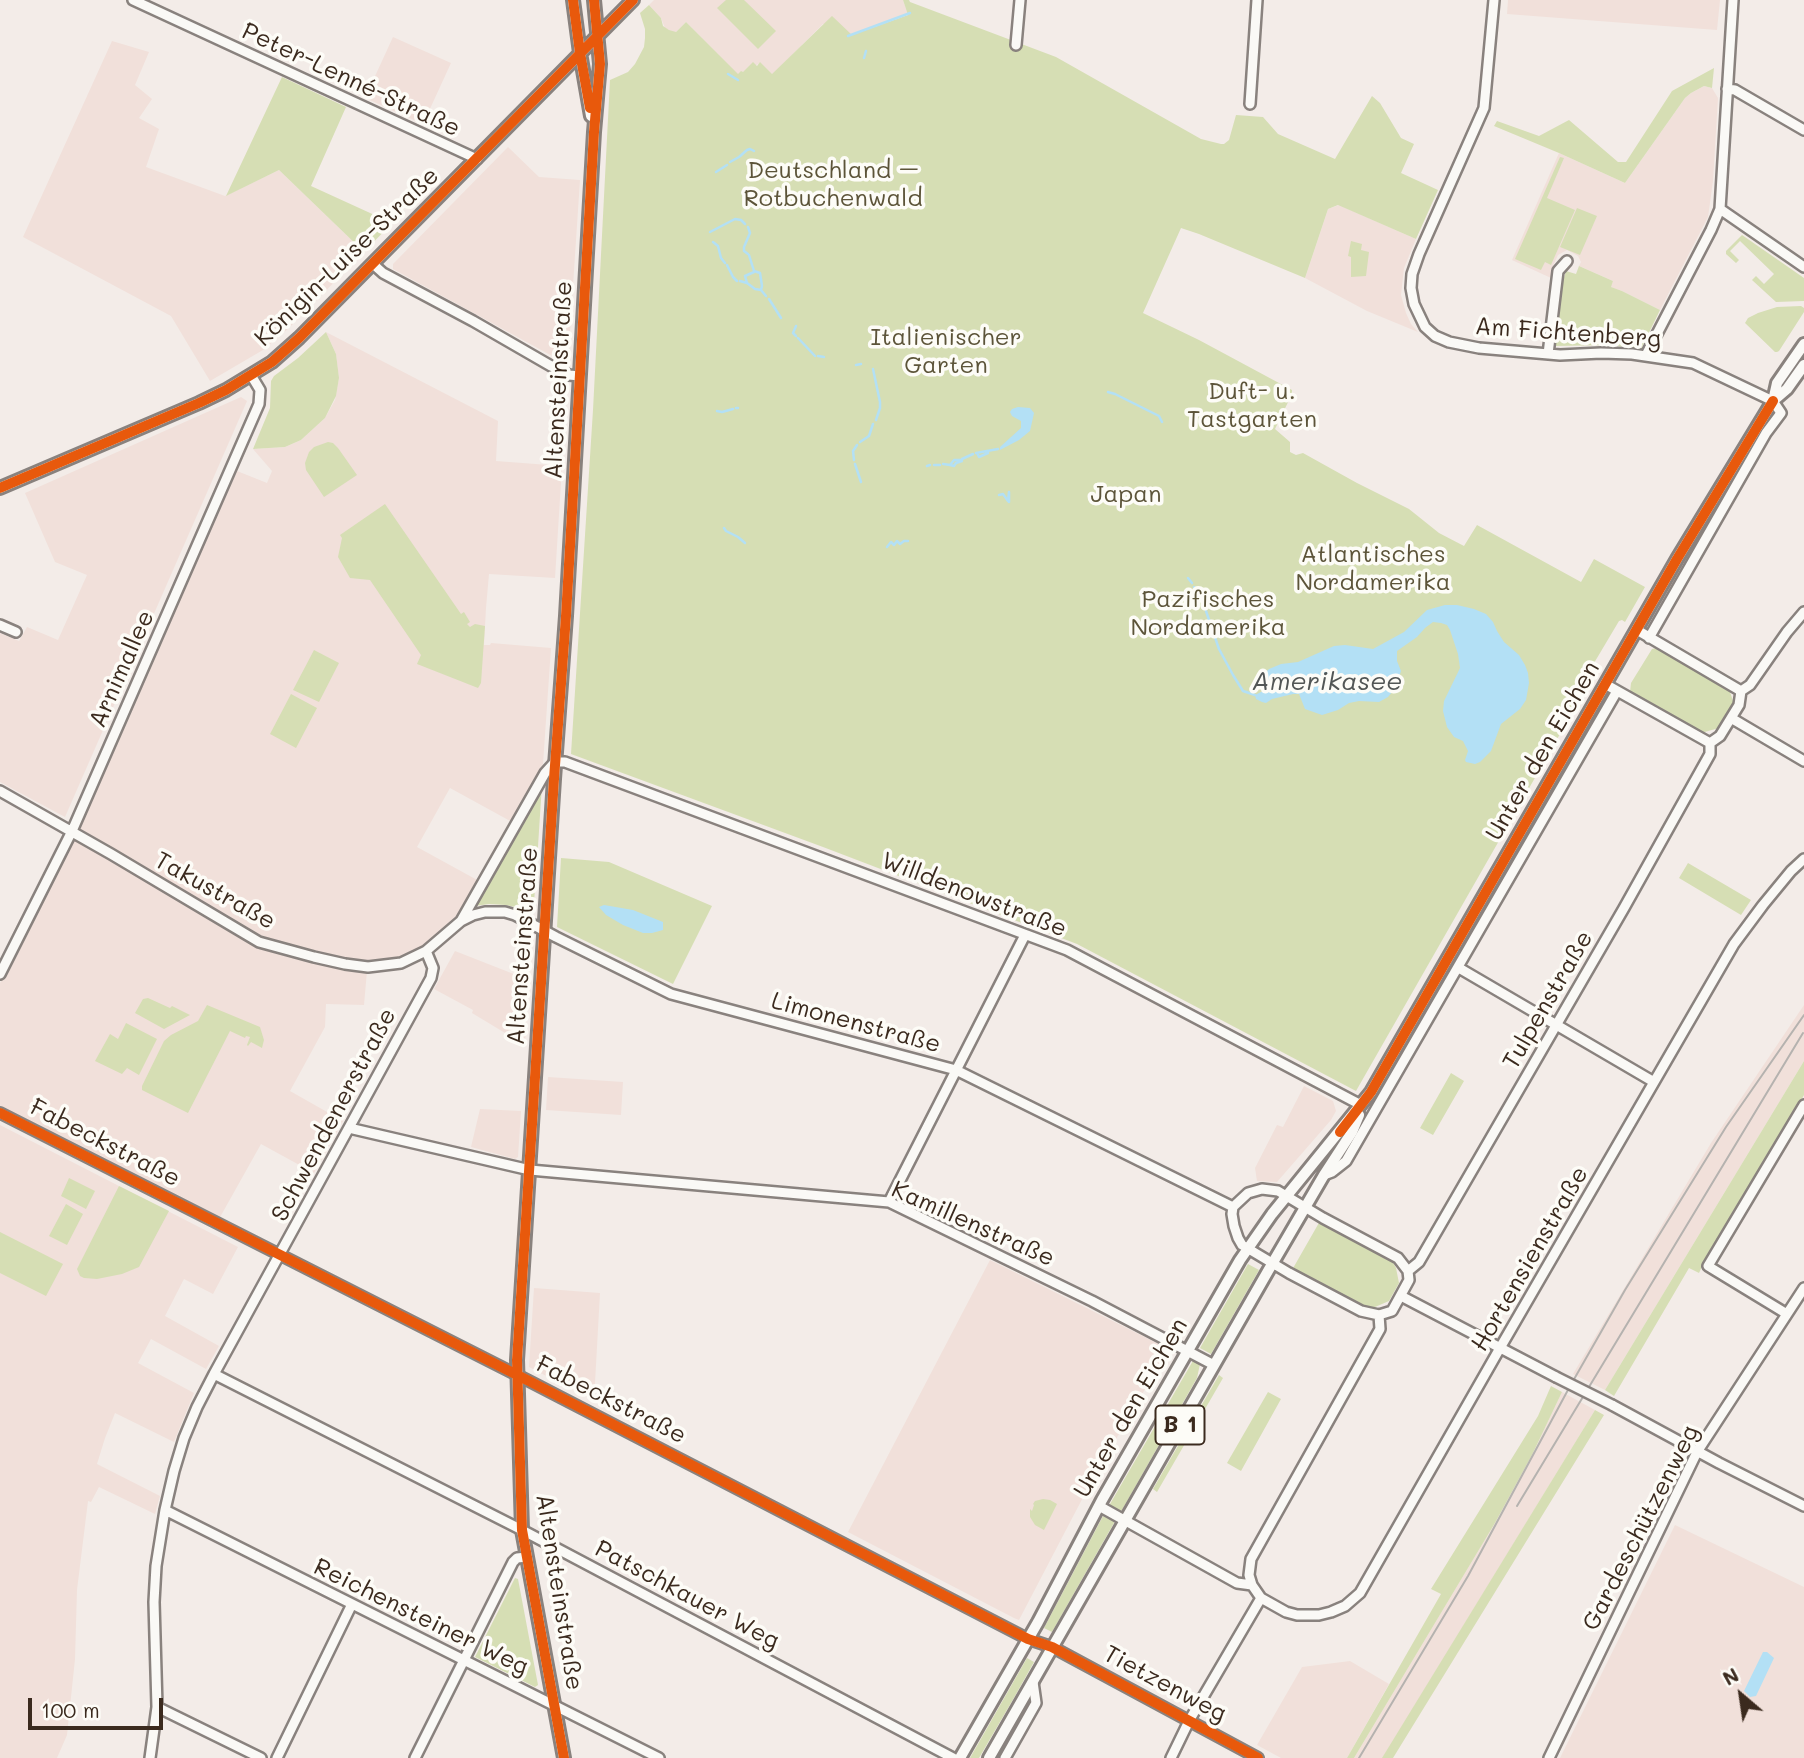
<!DOCTYPE html>
<html>
<head>
<meta charset="utf-8">
<style>
  body { margin:0 }
  #map { position:relative; width:1804px; height:1758px; overflow:hidden; background:#f3ece8; font-family:Mali,sans-serif }
  canvas { display:block }
  .north { position:absolute; left:1706px; top:1660px; width:70px; height:70px; -webkit-text-stroke:5px #fdfcf7; paint-order:stroke; rotate:331deg; font-size:19px; font-weight:700; line-height:28px; text-align:center; color:#3b2a1e }
  .north::after { content:''; display:block; margin:auto; width:24px; height:32px; background:#3b2a1e; clip-path:polygon(50% 0,100% 100%,50% 72%,0 100%) }
  .scale { position:absolute; left:28px; top:1698px; width:135px; height:32px; box-sizing:border-box; border:4px solid #3b2a1e; border-top:0; padding-left:9px; font-size:21px; line-height:24px; white-space:nowrap; color:#3b2a1e; -webkit-text-stroke:5px #fdfcf7; paint-order:stroke }
</style>
</head>
<body>
<div id="map">
<canvas width="1804" height="1758"></canvas>
<div class="north">N</div>
<div class="scale">100 m</div>
</div>
<script>
const g = document.querySelector('canvas').getContext('2d');
g.lineJoin = 'round';
function fillPath(path, color) {
  g.fillStyle = color;
  g.fill(path, 'evenodd');
}
function poly(rows) {
  const path = new Path2D();
  for (const r of rows) {
    path.moveTo(r[0], r[1]);
    for (let i = 2; i < r.length; i += 2) path.lineTo(r[i], r[i + 1]);
  }
  return path;
}
function stroke(path, color, width, dash) {
  g.strokeStyle = color;
  g.lineWidth = width;
  g.lineCap = dash ? 'butt' : 'round';
  g.setLineDash(dash || []);
  g.stroke(path);
}
function write(font, color, halo, rows, align = 'center') {
  g.font = font + ' Mali,sans-serif';
  g.lineWidth = 7;
  g.setLineDash([]);
  g.textBaseline = 'middle';
  g.strokeStyle = halo;
  g.fillStyle = color;
  for (const [text, x, y, turn = 0] of rows) {
    g.save();
    g.translate(x, y);
    g.rotate((+turn || 0) * Math.PI / 180);
    g.textAlign = isNaN(turn) ? turn : align;
    if (halo) g.strokeText(text, 0, 0);
    g.fillText(text, 0, 0);
    g.restore();
  }
}
const built = poly([
  [654,0,903,0,908,14,852,35,823,24,772,75,760,63,738,75,686,22,675,33,665,28,661,18,649,5],
  [1508,0,1720,0,1717,30,1507,14],
  [393,37,451,63,423,124,365,98],
  [112,41,149,52,135,85,152,99,139,118,159,129,146,167,225,196,279,170,364,252,289,328,263,350,210,381,171,316,23,237],
  [1704,86,1712,88,1718,98,1713,181,1708,217,1660,310,1622,291,1610,287,1613,281,1579,266,1581,262,1578,256,1567,250,1558,255,1552,268,1551,278,1512,260,1559,153,1625,183,1685,98,1691,93],
  [508,147,539,177,580,180,568,361,565,363,393,269,393,264],
  [1339,205,1416,239,1404,268,1401,295,1406,313,1411,324,1418,332,1367,311,1305,278,1328,209],
  [326,332,498,421,496,461,562,466,555,578,489,574,486,608,484,645,490,645,491,643,551,648,543,764,512,822,450,788,417,847,479,881,457,919,423,948,405,957,378,962,338,958,254,935,82,832,79,827,237,471,267,483,272,471,253,449,285,447,301,440,325,418,335,400,339,378,336,354],
  [241,397,247,401,65,817,0,782,0,633,19,641,27,627,58,640,87,575,55,562,25,493],
  [75,840,80,840,256,945,345,969,367,971,364,1005,326,1004,325,1027,290,1091,343,1121,314,1173,261,1144,219,1219,147,1182,143,1184,132,1178,130,1174,0,1108,0,983,72,843],
  [455,951,529,980,525,1042,520,1042,472,1013,473,1010,434,989],
  [1804,1005,1804,1061,1605,1390,1573,1374,1711,1143],
  [548,1077,623,1082,621,1115,546,1110],
  [1304,1086,1333,1101,1336,1111,1331,1120,1277,1182,1257,1181,1255,1168,1277,1125,1283,1127],
  [480,1109,521,1111,518,1157,515,1159,471,1147],
  [0,1125,238,1247,213,1294,184,1279,165,1316,219,1346,206,1369,151,1339,138,1363,194,1393,174,1442,115,1413,105,1438,97,1464,160,1496,155,1514,99,1487,91,1502,88,1501,77,1590,75,1659,67,1735,57,1758,0,1758],
  [990,1260,1163,1346,1166,1353,1090,1484,1019,1620,1014,1618,848,1532],
  [534,1288,600,1293,594,1401,529,1367],
  [1562,1392,1595,1410,1383,1758,1354,1758,1495,1523,1532,1455],
  [1675,1525,1804,1587,1804,1758,1560,1758],
  [1350,1661,1389,1684,1347,1758,1281,1758,1257,1745,1302,1667]
]);
const green = poly([
  [726,0,744,0,776,31,758,49,717,8],
  [903,0,909,0,910,2,1056,57,1201,139,1221,144,1224,144,1229,140,1236,115,1263,117,1278,134,1335,159,1372,96,1380,103,1401,138,1414,144,1401,173,1438,190,1416,239,1338,205,1328,209,1305,278,1199,234,1181,228,1143,313,1199,340,1292,390,1292,394,1275,429,1290,442,1290,452,1296,455,1303,453,1357,483,1409,509,1439,533,1464,546,1477,525,1581,582,1594,559,1645,587,1625,622,1622,620,1619,621,1600,653,1588,673,1592,678,1356,1091,1077,944,823,847,571,754,593,410,610,80,628,72,635,64,644,47,645,38,645,29,640,13,649,5,661,18,663,26,669,30,676,32,686,22,738,74,741,71,743,72,753,62,757,66,760,62,772,74,832,16,852,35,908,15],
  [1714,68,1712,88,1704,86,1691,93,1685,98,1625,183,1559,153,1494,126,1497,121,1539,136,1569,120,1618,162,1626,162,1672,91],
  [282,77,346,107,311,186,392,223,364,252,279,170,226,196],
  [1560,157,1564,158,1547,198,1575,210,1551,265,1545,262,1541,270,1515,259],
  [1577,208,1597,216,1580,255,1560,247],
  [1742,235,1804,278,1804,301,1776,302,1752,280,1756,276,1764,284,1774,274,1740,241,1730,251,1739,260,1736,263,1726,254,1726,251],
  [1351,241,1362,244,1361,250,1369,252,1366,276,1351,277,1351,257,1348,256],
  [1579,266,1613,281,1611,287,1622,291,1660,310,1641,349,1609,345,1555,346,1563,281,1566,271,1576,274],
  [1801,306,1804,308,1804,312,1779,351,1777,352,1775,352,1745,323,1748,318,1758,313,1777,307],
  [326,332,336,354,339,378,336,396,325,418,301,440,285,447,253,449,270,408,271,381,274,376,298,358],
  [328,442,333,443,338,448,357,475,324,497,306,470,305,463,309,452,314,447],
  [385,504,461,614,464,612,470,622,467,624,470,627,475,624,485,626,481,683,478,688,417,664,421,655,370,580,350,578,338,557,342,538,340,535],
  [1660,647,1728,686,1734,704,1719,728,1701,733,1630,692,1631,683,1652,649],
  [314,650,339,663,319,702,293,690],
  [291,694,317,708,296,748,270,734],
  [542,784,537,862,534,862,534,868,536,869,534,905,532,906,533,915,519,908,506,905,489,904,475,906,529,807,532,809,534,805,531,803],
  [561,858,609,862,712,906,673,984,557,927],
  [1688,863,1751,900,1741,915,1679,878],
  [148,998,170,1008,172,1006,190,1015,164,1029,135,1013,143,999],
  [207,1005,260,1027,264,1040,262,1048,251,1042,248,1046,247,1045,250,1037,246,1036,245,1038,230,1031,188,1113,142,1090,142,1086,164,1041,171,1035,198,1021],
  [126,1023,157,1039,139,1075,127,1068,122,1074,95,1061,110,1034,118,1039],
  [1804,1061,1804,1095,1790,1121,1706,1258,1699,1273,1689,1268,1614,1396,1605,1390],
  [1451,1073,1464,1081,1433,1135,1420,1128],
  [69,1178,95,1191,86,1209,61,1196],
  [119,1186,169,1211,139,1267,122,1274,97,1279,84,1278,80,1276,77,1269],
  [66,1204,83,1214,67,1245,49,1236],
  [1320,1221,1391,1259,1396,1268,1399,1283,1389,1301,1375,1307,1368,1308,1361,1306,1292,1270],
  [0,1232,63,1264,46,1296,0,1273],
  [1248,1264,1259,1270,1211,1354,1200,1348],
  [1194,1359,1200,1364,1197,1378,1122,1510,1120,1511,1110,1506,1110,1504],
  [1219,1375,1223,1378,1157,1492,1153,1489],
  [1551,1386,1562,1392,1532,1455,1495,1523,1354,1758,1347,1758,1441,1594,1431,1589,1538,1416],
  [1268,1392,1281,1399,1241,1471,1227,1463],
  [1595,1410,1604,1415,1393,1758,1382,1758],
  [1043,1499,1050,1500,1057,1504,1044,1530,1035,1525,1030,1517,1030,1509,1032,1511,1034,1505,1033,1504,1035,1501],
  [1103,1516,1114,1521,1114,1523,1052,1632,1044,1628],
  [515,1578,518,1579,538,1685,535,1687,475,1657],
  [1027,1658,1034,1662,1015,1696,979,1758,970,1758]
]);
const water = poly([
  [1018,407,1030,408,1034,413,1030,431,1019,440,1000,450,1000,447,1021,428,1021,421,1012,416,1010,412,1012,409],
  [1445,605,1457,605,1474,609,1486,614,1493,622,1497,631,1504,642,1519,655,1525,665,1528,673,1529,683,1526,700,1520,709,1501,724,1491,751,1480,762,1475,764,1466,762,1465,760,1468,751,1463,741,1454,737,1447,727,1443,711,1444,701,1460,668,1458,654,1450,630,1447,625,1441,623,1433,622,1425,628,1417,637,1397,651,1397,661,1401,671,1396,687,1388,697,1379,702,1359,701,1349,703,1338,710,1322,715,1305,709,1299,694,1293,694,1272,699,1266,703,1262,702,1256,699,1255,695,1263,691,1265,687,1265,673,1269,669,1281,664,1298,662,1334,646,1345,645,1373,649,1404,632,1427,610],
  [604,905,633,910,663,922,663,930,652,933,643,933,623,925,606,915,599,907],
  [1763,1652,1767,1652,1774,1658,1756,1696,1750,1697,1744,1691]
]);
const stream = poly([
  [848,36,910,13],
  [864,58,866,51],
  [728,74,738,80],
  [730,162,739,157,747,150,750,149,754,151],
  [716,172,727,165],
  [748,227,750,233,744,247,744,251,748,254],
  [710,232,735,219,741,220,745,224],
  [713,242,718,246,721,258,725,263],
  [749,255,754,271,760,273,762,286,761,290],
  [727,265,733,277,737,281],
  [740,281,747,283,755,289,761,290,766,296],
  [747,283,745,276,754,272],
  [769,299,781,318],
  [796,336,793,333,796,326],
  [798,338,815,356],
  [818,356,824,357],
  [856,365,861,364],
  [873,369,880,402,880,408,876,420],
  [1108,392,1115,394,1159,416,1162,422],
  [736,408,738,408],
  [717,411,722,412,733,409],
  [860,442,869,436,873,424],
  [976,453,998,449],
  [977,453,979,457,988,453],
  [962,459,973,454],
  [854,460,853,451,857,445],
  [855,464,861,482],
  [943,464,950,465,954,460,960,460],
  [934,465,940,465],
  [950,465,954,466,956,463,962,461],
  [927,466,930,465],
  [999,495,1003,494,1008,501,1009,492,1009,502],
  [724,528,726,531,738,537,745,543],
  [887,547,891,542,894,545,897,541,900,544,904,541,908,541],
  [1188,578,1192,583],
  [1194,587,1199,595],
  [1201,598,1204,606],
  [1206,611,1219,649,1233,675,1243,691,1255,695]
]);
const minor = poly([
  [133,0,477,159],
  [1494,0,1484,108,1419,254,1412,274,1411,288,1414,304,1425,327,1435,336,1449,342,1479,348,1560,355,1601,353,1632,354,1693,363,1773,401,1781,413,1766,433,1649,638],
  [1016,45,1020,0],
  [1727,89,1735,90,1804,130],
  [1250,104,1257,0],
  [1720,209,1804,267],
  [373,264,383,273,473,321,551,366,569,375,580,376],
  [1548,354,1558,271,1567,261],
  [1646,355,1711,230,1720,209,1733,0],
  [0,625,16,632],
  [1637,630,1741,691],
  [1605,684,1710,743],
  [1741,691,1750,685,1787,632,1804,612],
  [1731,718,1804,761],
  [1710,743,1720,736,1731,718,1739,705,1741,691],
  [0,791,111,854,259,942,314,957,345,964,368,967,401,963,426,951,461,921,545,773,555,762,565,762,1067,950,1361,1105],
  [461,921,473,915,485,912,505,912,515,915,556,937,671,994,956,1070,1233,1207],
  [1459,968,1654,1082],
  [0,974,72,831,259,404,260,390,251,375],
  [0,1113,529,1381,1028,1639,1052,1647,1258,1758],
  [349,1128,530,1170,889,1202,1092,1301,1214,1365],
  [1324,1175,1332,1172,1346,1161,1617,691],
  [1262,1189,1278,1191,1323,1218,1398,1258,1408,1271,1409,1280,1392,1311,1379,1315,1361,1311,1289,1273,1242,1245,1238,1238,1234,1226,1232,1214,1233,1207,1248,1193,1262,1189],
  [889,1202,1025,935],
  [1408,1271,1419,1262,1624,908,1710,754,1710,743],
  [1401,1296,1556,1377],
  [1787,1314,1708,1266,1804,1105],
  [1379,1315,1380,1329,1251,1559,1249,1575,1252,1585,1261,1598,1286,1612,1297,1615,1319,1615,1331,1612,1345,1606,1360,1593,1500,1348,1734,944,1763,905,1791,871,1804,859],
  [214,1374,522,1530,953,1758],
  [1612,1405,1719,1463,1804,1506],
  [1099,1506,1237,1583,1252,1585],
  [165,1510,659,1758],
  [157,1707,261,1758],
  [150,1758,157,1707,154,1602,156,1566,165,1510,174,1471,184,1438,197,1407,214,1374,431,978,433,968,426,951],
  [277,1758,352,1604],
  [415,1758,513,1562,517,1558,527,1557],
  [1005,1758,1036,1703,1033,1682],
  [1171,1758,1189,1721,1261,1598],
  [1549,1758,1697,1452,1804,1288]
]);
const major = poly([
  [573,0,580,53,591,116],
  [1773,401,1777,383,1804,344],
  [0,488,199,403,226,390,272,362,299,338,633,0],
  [564,1758,522,1530,517,1360,554,779,566,616,594,132,600,64,594,0],
  [960,1758,1038,1622,1102,1500,1240,1260,1272,1214,1371,1092,1677,559,1773,401,1787,389,1804,365],
  [989,1758,1268,1271,1324,1175,1352,1132,1359,1115]
]);
const tram = poly([
  [1517,1506,1803,1033],
  [1359,1758,1468,1576,1569,1388,1625,1290,1726,1127,1804,1015]
]);
const minorBridge = poly([
  [1556,1377,1612,1405]
]);
const cycleway = poly([
  [573,0,580,53,590,108],
  [0,488,199,403,226,390,272,362,299,338,633,0],
  [0,1113,529,1381,1028,1639,1052,1647,1258,1758],
  [1340,1132,1371,1092,1677,559,1773,401],
  [564,1758,522,1530,517,1360,554,779,566,616,594,132,600,64,594,0]
]);
const shields = [
  [1180,1425,49]
];
const shieldNames = [
  ["B 1",1180,1425]
];
const streetNames = [
  ["Peter-Lenné-Straße",351,80,25],
  ["Königin-Luise-Straße",347,257,-44],
  ["Am Fichtenberg",1568,333,4],
  ["Altensteinstraße",559,380,-87],
  ["Arnimallee",122,669,-66],
  ["Unter den Eichen",1543,751,-60],
  ["Takustraße",215,891,29],
  ["Willdenowstraße",974,895,21],
  ["Altensteinstraße",523,946,-86],
  ["Tulpenstraße",1548,1000,-60],
  ["Limonenstraße",856,1023,15],
  ["Schwendenerstraße",334,1115,-62],
  ["Fabeckstraße",105,1143,27],
  ["Kamillenstraße",973,1224,24],
  ["Hortensienstraße",1530,1259,-60],
  ["Fabeckstraße",611,1400,27],
  ["Unter den Eichen",1131,1408,-60],
  ["Gardeschützenweg",1641,1528,-63],
  ["Altensteinstraße",559,1592,81],
  ["Patschkauer Weg",687,1595,28],
  ["Reichensteiner Weg",421,1617,26],
  ["Tietzenweg",1165,1684,28]
];
const parkNames = [
  ["Deutschland –",833,171],
  ["Rotbuchenwald",833,199],
  ["Italienischer",946,338],
  ["Garten",946,366],
  ["Duft- u.",1252,392],
  ["Tastgarten",1252,420],
  ["Japan",1126,495],
  ["Atlantisches",1373,555],
  ["Nordamerika",1373,583],
  ["Pazifisches",1208,600],
  ["Nordamerika",1208,628]
];
const waterNames = [
  ["Amerikasee",1327,682]
];
fillPath(built, '#f1e0da');
fillPath(green, '#d6deb4');
fillPath(water, '#b3e0f5');
stroke(stream, '#b3e0f5', 2.5);
stroke(minor, '#89827e', 14);
stroke(major, '#89827e', 16);
stroke(minor, '#faf9f6', 9);
stroke(major, '#faf9f6', 10);
stroke(tram, '#b5b2af', 2);
stroke(minorBridge, '#89827e', 14, []);
stroke(minorBridge, '#faf9f6', 9);
stroke(cycleway, '#e8590c', 10);
for (const [x, y, w] of shields) {
  const box = new Path2D();
  box.roundRect(x - w / 2, y - 19.5, w, 39, 5);
  g.fillStyle = '#fdfcf7';
  g.fill(box);
  stroke(box, '#3b2a1e', 2);
}
write('bold 23px', '#3b2a1e', null, shieldNames);
write('24px', '#3b2a1e', '#fdfcf7', streetNames);
write('24px', '#5c5439', '#fdfcf7', parkNames);
write('italic 26px', '#525655', '#fdfcf7', waterNames);
</script>
</body>
</html>
